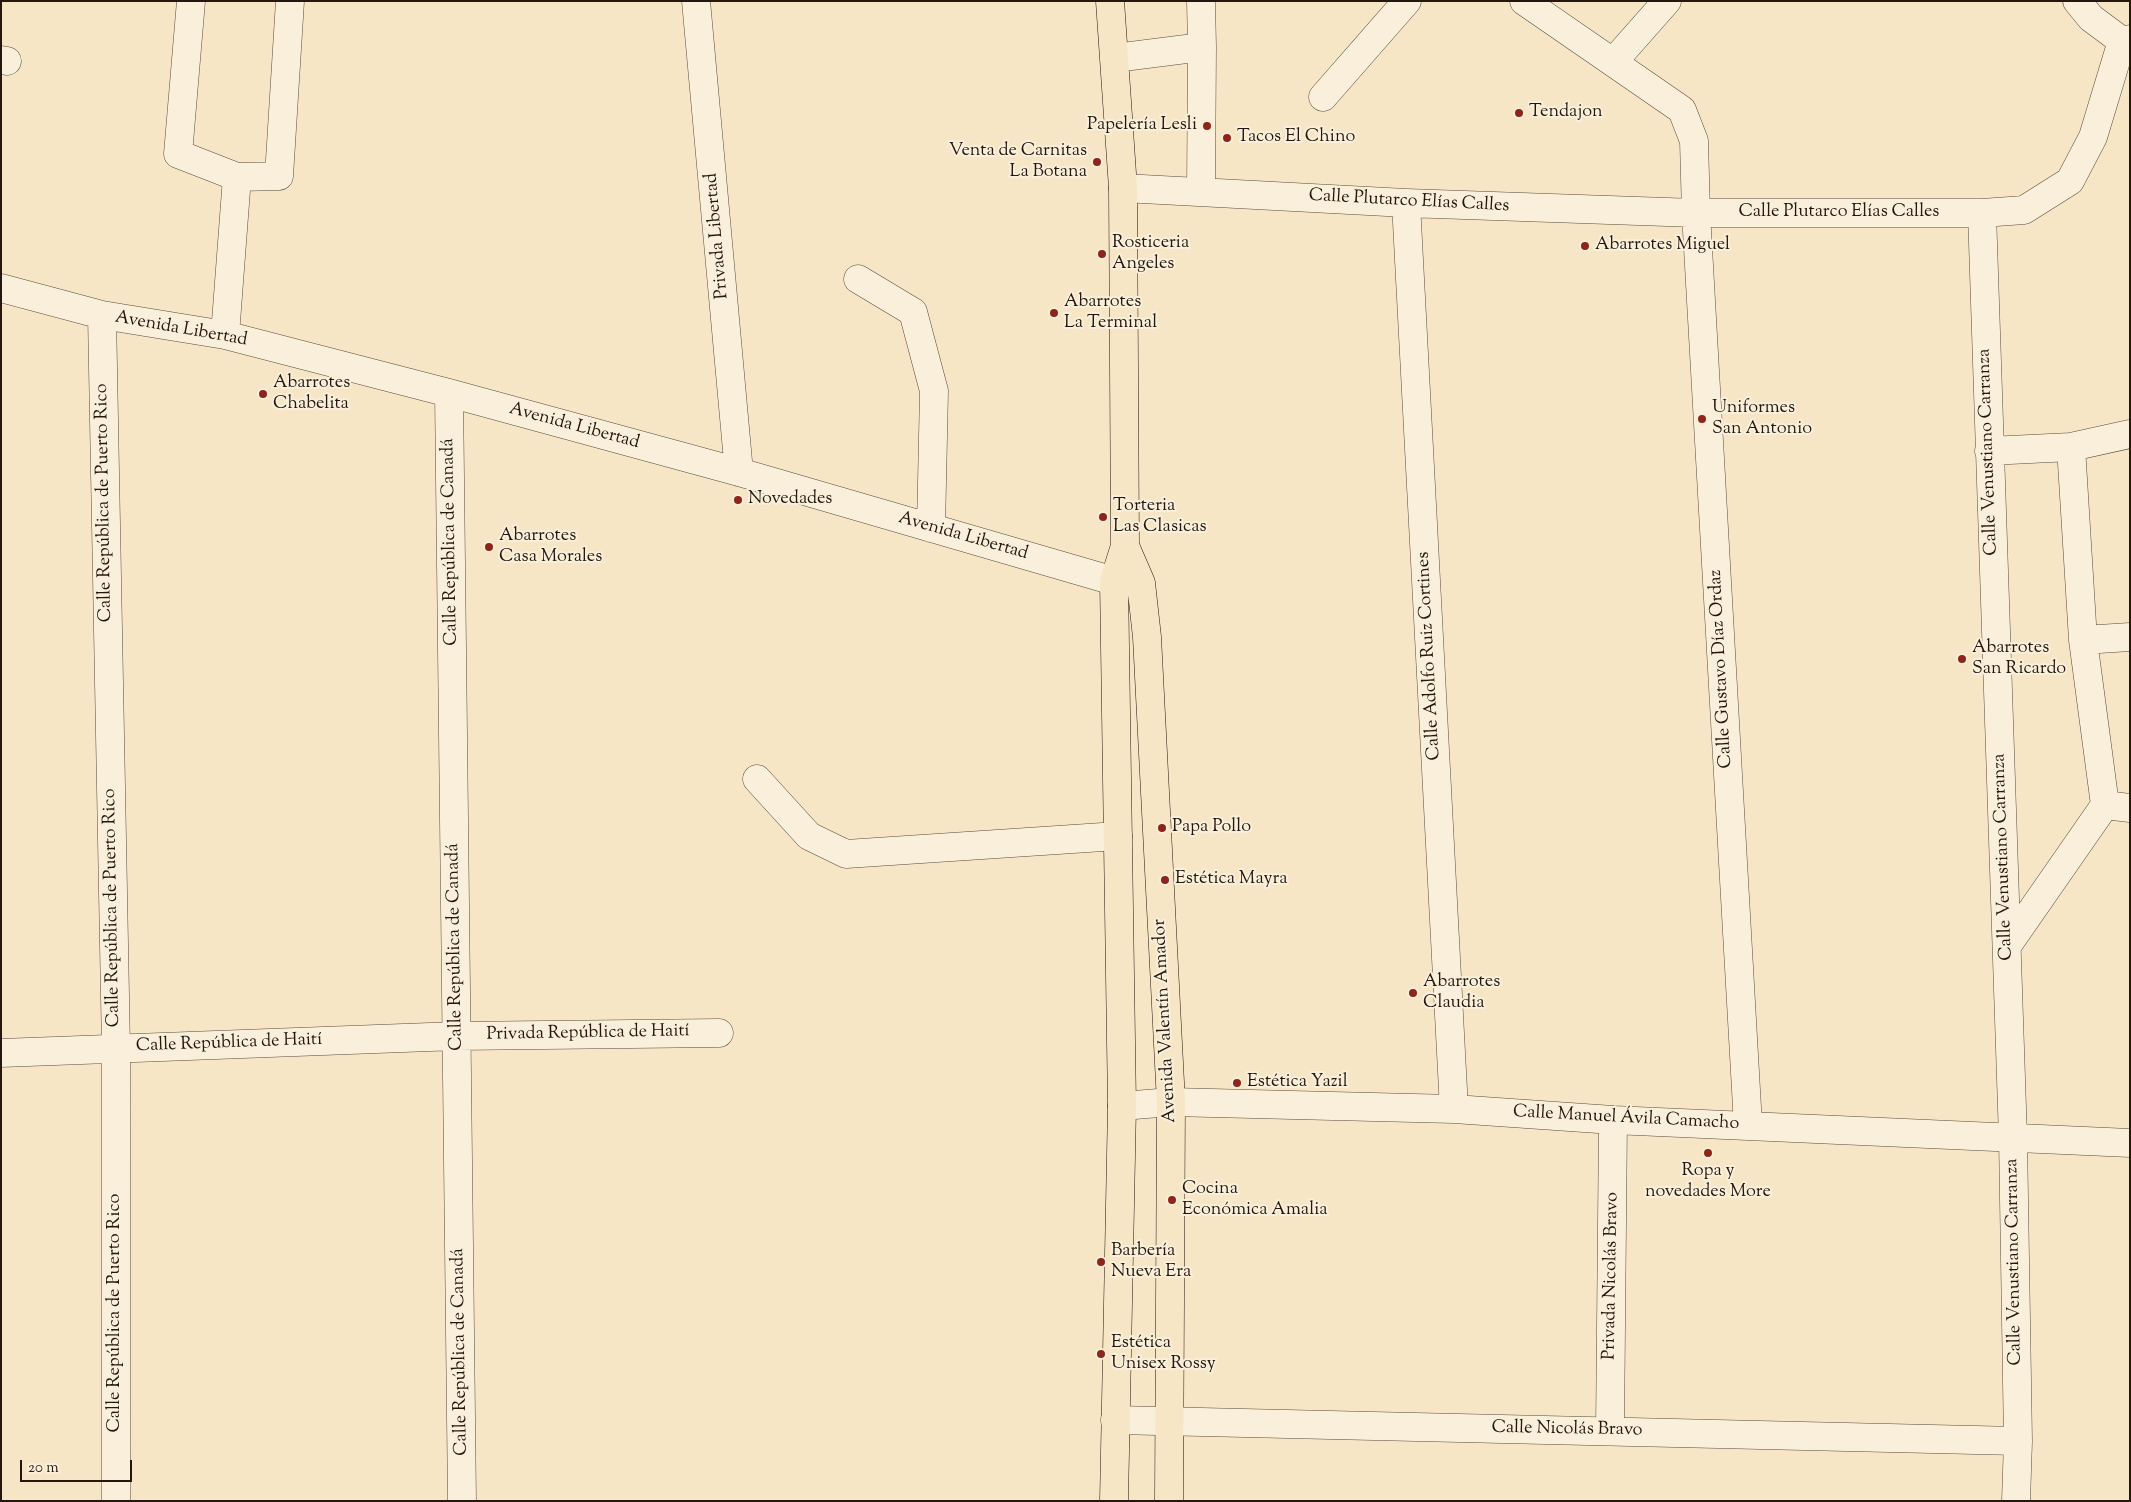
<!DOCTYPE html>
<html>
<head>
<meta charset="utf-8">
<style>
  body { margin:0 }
  #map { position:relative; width:2131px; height:1502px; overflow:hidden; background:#f6e6c6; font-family:"Sorts Mill Goudy",serif }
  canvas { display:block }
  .frame { position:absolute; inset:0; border:2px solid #23170e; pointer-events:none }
  .scale { position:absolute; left:20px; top:1460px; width:112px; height:22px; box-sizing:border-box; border:2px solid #23170e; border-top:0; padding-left:6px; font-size:15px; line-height:18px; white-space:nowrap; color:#23170e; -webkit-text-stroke:4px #f9efda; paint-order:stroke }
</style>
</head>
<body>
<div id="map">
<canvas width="2131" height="1502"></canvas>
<div class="frame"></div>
<div class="scale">20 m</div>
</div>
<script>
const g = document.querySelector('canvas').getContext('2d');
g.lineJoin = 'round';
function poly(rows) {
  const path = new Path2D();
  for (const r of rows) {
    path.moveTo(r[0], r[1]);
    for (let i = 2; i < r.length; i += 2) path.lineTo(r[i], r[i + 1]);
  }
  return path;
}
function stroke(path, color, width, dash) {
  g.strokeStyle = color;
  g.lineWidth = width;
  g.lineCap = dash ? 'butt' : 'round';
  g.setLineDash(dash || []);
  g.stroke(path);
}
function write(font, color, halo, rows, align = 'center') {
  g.font = font + ' "Sorts Mill Goudy",serif';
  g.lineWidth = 4;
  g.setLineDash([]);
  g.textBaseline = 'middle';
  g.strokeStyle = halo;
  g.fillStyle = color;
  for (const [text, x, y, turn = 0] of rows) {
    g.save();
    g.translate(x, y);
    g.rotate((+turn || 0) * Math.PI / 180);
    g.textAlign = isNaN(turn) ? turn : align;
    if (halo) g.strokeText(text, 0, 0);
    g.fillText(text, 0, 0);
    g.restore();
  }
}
const minor = poly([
  [191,1,178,154,237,177,279,176,290,1],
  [696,1,739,472],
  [1524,1,1682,110,1694,141,1696,213,1748,1125],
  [2077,1,2091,18,2122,41,2130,39],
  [1115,58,1202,47,1201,1],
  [1,60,7,61],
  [1614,61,1667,1],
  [1323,97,1407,1],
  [1123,188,1406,203,1696,213,1982,213,2024,210,2070,181,2093,137,2122,41],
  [1201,192,1202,47],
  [1406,203,1454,1109],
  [1982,213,2013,1138,2018,1441,2016,1501],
  [858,279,913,312,934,391,931,528],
  [1,288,102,315,225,335,449,393,739,472,1114,581,1138,583],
  [102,315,116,1049,116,1501],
  [225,335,237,177],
  [449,393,462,1501],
  [1989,451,2071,447,2130,434],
  [2083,640,2130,637],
  [757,779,809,836,846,854,1118,836],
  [2105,805,2130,808],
  [2007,946,2105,805,2083,640,2071,447],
  [1,1053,457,1036,719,1033],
  [1122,1106,1171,1102,1454,1109,1613,1120,2130,1143],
  [1115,1420,2018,1441],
  [1610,1431,1613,1120]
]);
const major = poly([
  [1110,1,1123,188,1125,546,1114,581,1122,1106,1114,1501],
  [1125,546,1141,583,1147,637,1171,1102,1169,1501]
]);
const markers = [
  [1519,113,5,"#8f2418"],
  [1207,126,5,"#8f2418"],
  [1227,138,5,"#8f2418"],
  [1097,162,5,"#8f2418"],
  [1585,246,5,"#8f2418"],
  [1102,254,5,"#8f2418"],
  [1054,313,5,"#8f2418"],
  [263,394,5,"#8f2418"],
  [1702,419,5,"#8f2418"],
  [738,500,5,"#8f2418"],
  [1103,517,5,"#8f2418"],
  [489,547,5,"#8f2418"],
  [1962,659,5,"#8f2418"],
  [1162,828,5,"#8f2418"],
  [1165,880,5,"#8f2418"],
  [1413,993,5,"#8f2418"],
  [1237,1083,5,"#8f2418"],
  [1708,1153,5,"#8f2418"],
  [1172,1200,5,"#8f2418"],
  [1101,1262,5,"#8f2418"],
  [1101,1354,5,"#8f2418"]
];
const poiNames = [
  ["Tendajon",1529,113],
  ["Papelería Lesli",1197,126,"right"],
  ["Tacos El Chino",1237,138],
  ["Venta de Carnitas",1087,152,"right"],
  ["La Botana",1087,173,"right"],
  ["Rosticeria",1112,244],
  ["Angeles",1112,265],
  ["Abarrotes Miguel",1595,246],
  ["Abarrotes",1064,303],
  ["La Terminal",1064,324],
  ["Abarrotes",273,384],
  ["Chabelita",273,405],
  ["Uniformes",1712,409],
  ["San Antonio",1712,430],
  ["Novedades",748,500],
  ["Torteria",1113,507],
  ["Las Clasicas",1113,528],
  ["Abarrotes",499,537],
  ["Casa Morales",499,558],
  ["Abarrotes",1972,649],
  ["San Ricardo",1972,670],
  ["Papa Pollo",1172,828],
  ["Estética Mayra",1175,880],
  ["Abarrotes",1423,983],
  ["Claudia",1423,1004],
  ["Estética Yazil",1247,1083],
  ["Ropa y",1708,1172,"center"],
  ["novedades More",1708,1193,"center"],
  ["Cocina",1182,1190],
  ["Económica Amalia",1182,1211],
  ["Barbería",1111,1252],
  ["Nueva Era",1111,1273],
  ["Estética",1111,1344],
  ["Unisex Rossy",1111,1365]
];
const streetNames = [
  ["Calle Plutarco Elías Calles",1409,202,3],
  ["Calle Plutarco Elías Calles",1839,213],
  ["Privada Libertad",718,236,-95],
  ["Avenida Libertad",181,330,10],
  ["Avenida Libertad",574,427,15],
  ["Calle Venustiano Carranza",1989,452,-92],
  ["Calle República de Puerto Rico",105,503,-91],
  ["Avenida Libertad",963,537,16],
  ["Calle República de Canadá",451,542,-91],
  ["Calle Adolfo Ruiz Cortines",1430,656,-93],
  ["Calle Gustavo Díaz Ordaz",1722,669,-93],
  ["Calle Venustiano Carranza",2004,857,-92],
  ["Calle República de Puerto Rico",113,908,-91],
  ["Calle República de Canadá",456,947,-91],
  ["Avenida Valentín Amador",1166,1021,-93],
  ["Privada República de Haití",588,1034,-1],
  ["Calle República de Haití",229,1044,-2],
  ["Calle Manuel Ávila Camacho",1626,1119,3],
  ["Calle Venustiano Carranza",2015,1262,-91],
  ["Privada Nicolás Bravo",1612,1276,-89],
  ["Calle República de Puerto Rico",116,1313,-90],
  ["Calle República de Canadá",461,1352,-91],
  ["Calle Nicolás Bravo",1567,1430,1]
];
stroke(minor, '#584b3c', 29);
stroke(major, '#23170e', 29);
stroke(minor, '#f9efda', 28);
stroke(major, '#f6e6c6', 28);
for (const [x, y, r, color] of markers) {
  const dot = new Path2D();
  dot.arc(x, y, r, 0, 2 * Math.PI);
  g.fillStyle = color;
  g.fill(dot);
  stroke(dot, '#f9efda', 2);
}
write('18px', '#23170e', '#f9efda', poiNames, 'left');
write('18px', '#23170e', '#f9efda', streetNames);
</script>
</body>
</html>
